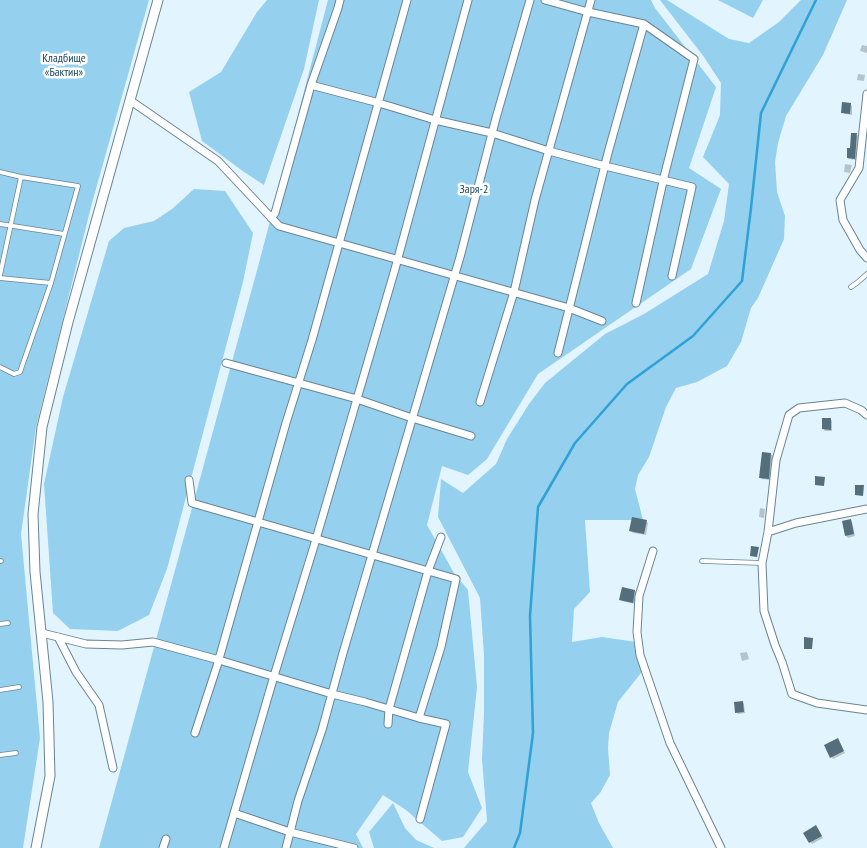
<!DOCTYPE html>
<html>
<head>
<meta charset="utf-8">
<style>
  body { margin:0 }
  canvas { display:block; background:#e2f4fe }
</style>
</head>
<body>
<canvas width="867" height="848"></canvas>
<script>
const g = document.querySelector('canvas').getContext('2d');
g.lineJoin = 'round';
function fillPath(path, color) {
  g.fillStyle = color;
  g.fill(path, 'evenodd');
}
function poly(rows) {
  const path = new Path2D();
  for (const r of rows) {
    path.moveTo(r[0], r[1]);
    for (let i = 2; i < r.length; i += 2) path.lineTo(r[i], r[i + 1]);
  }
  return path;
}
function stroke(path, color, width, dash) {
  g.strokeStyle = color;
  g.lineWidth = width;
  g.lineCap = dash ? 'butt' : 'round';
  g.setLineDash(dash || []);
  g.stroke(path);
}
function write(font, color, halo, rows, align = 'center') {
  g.font = font + ' "PT Sans Narrow",sans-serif';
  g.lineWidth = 5;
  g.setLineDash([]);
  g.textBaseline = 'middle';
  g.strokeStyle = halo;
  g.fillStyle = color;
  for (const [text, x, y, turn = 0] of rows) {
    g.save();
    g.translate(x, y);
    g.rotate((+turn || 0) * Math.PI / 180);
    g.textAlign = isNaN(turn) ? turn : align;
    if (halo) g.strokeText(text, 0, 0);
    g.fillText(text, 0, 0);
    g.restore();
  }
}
const green = poly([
  [0,0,149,0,92,203,36,427,21,534,40,738,23,848,0,848],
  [267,0,319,0,304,69,264,185,244,172,202,141,189,92,221,72,257,12],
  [328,0,651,0,655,8,716,87,689,168,721,189,691,269,538,374,487,459,468,475,442,466,427,525,454,573,468,590,477,687,468,772,482,808,463,837,442,841,406,810,383,795,356,834,363,848,99,848,259,263],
  [660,0,667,0,729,39,749,43,779,22,801,0,847,0,823,55,786,116,778,143,775,162,777,192,785,216,784,239,758,298,751,308,741,342,727,366,697,382,676,388,666,407,649,457,638,475,635,489,643,520,585,520,590,592,574,609,572,642,602,637,643,643,641,673,618,702,609,733,608,748,610,775,600,793,591,803,599,823,613,848,464,848,487,821,482,759,484,714,484,655,480,598,438,517,441,479,463,493,496,464,507,439,529,404,545,383,605,334,644,314,708,274,724,221,729,184,703,157,720,115,721,83,704,57],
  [718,0,763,0,753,18],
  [194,189,225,191,253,233,243,282,167,569,149,615,118,631,70,629,53,613,44,484,63,397,109,241,124,228,154,221,172,209],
  [393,803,405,828,416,840,434,848,374,848,369,832]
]);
const shadow = poly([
  [862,45,867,46,867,53,860,51],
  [858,74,865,75,864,81,857,80],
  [850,104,852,106,852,115,845,114,843,112],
  [857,135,858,136,856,160,849,159,848,158],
  [845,164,852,165,850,173,844,172],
  [830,419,832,421,832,431,825,431,823,429],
  [771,454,773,456,770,480,762,479,760,477],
  [760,508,765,509,764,518,759,517],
  [850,520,852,522,855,536,848,538,846,536],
  [646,521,648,523,646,535,633,533,631,531],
  [635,591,637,593,635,604,622,601,620,599],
  [747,652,749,659,742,661,740,653],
  [742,702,744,704,745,713,738,714,736,712],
  [838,740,845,753,833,759,825,746],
  [818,829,823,838,812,844,805,833]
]);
const stream = poly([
  [514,848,520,833,533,733,530,616,538,507,575,443,627,384,693,336,742,281,751,208,761,113,816,0]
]);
const building = poly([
  [842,102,851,103,850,114,841,113],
  [851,133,857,133,855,159,847,158,847,148,850,148],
  [822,418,831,418,831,430,822,429],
  [762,452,771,453,769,479,759,478],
  [815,476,825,477,824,486,815,485],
  [855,485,864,485,863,496,855,495],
  [632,517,647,520,644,534,629,531],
  [851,519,854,534,845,536,842,521],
  [751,546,759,547,757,557,750,556],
  [622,587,635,590,633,603,619,600],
  [804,637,813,638,812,649,804,649],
  [743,701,744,712,735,713,734,702],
  [838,738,844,751,830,758,824,745],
  [816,825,822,836,809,843,803,833]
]);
const service = poly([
  [0,172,21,177,78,186,51,283,20,372,14,374,0,367],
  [0,224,64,234],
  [0,275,21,177],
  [0,278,51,283],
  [851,287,858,282,867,274],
  [0,561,1,561],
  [702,561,762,563],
  [0,624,8,623],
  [0,690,19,687],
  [0,755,16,753]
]);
const minor = poly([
  [545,0,588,12,644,24,694,59,664,177,636,303],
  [311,85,379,103,435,120,492,133,549,151,605,166,692,187,672,276],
  [867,94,859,168,840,200,843,220,860,250,867,258],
  [131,101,218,161,279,226,569,308,602,321],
  [271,218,275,213,311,85,338,8,340,0],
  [558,353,608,153,644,24],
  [226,363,357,399,412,418,471,436],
  [480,402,514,292,535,200,591,0],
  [867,415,861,410,845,403,799,408,789,415,776,460,768,532,762,563,764,611,775,645,782,662,792,694,817,703,867,710],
  [189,480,192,503,456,579,441,647,419,718],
  [768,532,796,523,867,509],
  [653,551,639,596,637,632,640,655,670,743,721,848],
  [42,633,86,644,122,645,153,642,219,660,332,694,365,702,419,718,446,724,420,819],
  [58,637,76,672,99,705,113,768],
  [388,724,389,709,428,571,441,537],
  [195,733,217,666,286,423,312,340,407,0],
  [234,813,290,832,354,848],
  [163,848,166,839],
  [224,848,274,676,314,546,395,269,468,0],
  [286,848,298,801,322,730,343,653,460,257,496,118,530,0]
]);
const tertiary = poly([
  [36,848,50,776,48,702,35,572,33,514,42,427,68,322,158,0]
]);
const parkNames = [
  ["Кладбище",64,59],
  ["«Бактин»",64,73],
  ["Заря-2",474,190]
];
fillPath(green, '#95d0ef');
fillPath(shadow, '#0003');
stroke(stream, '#2fa2d5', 2.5);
fillPath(building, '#546e7c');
stroke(service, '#6a8493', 5.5);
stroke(minor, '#6a8493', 9);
stroke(tertiary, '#6a8493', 11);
stroke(service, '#fff', 4);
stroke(minor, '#fff', 7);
stroke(tertiary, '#fff', 9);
write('12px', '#1c495f', '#fefefe', parkNames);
</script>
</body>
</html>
